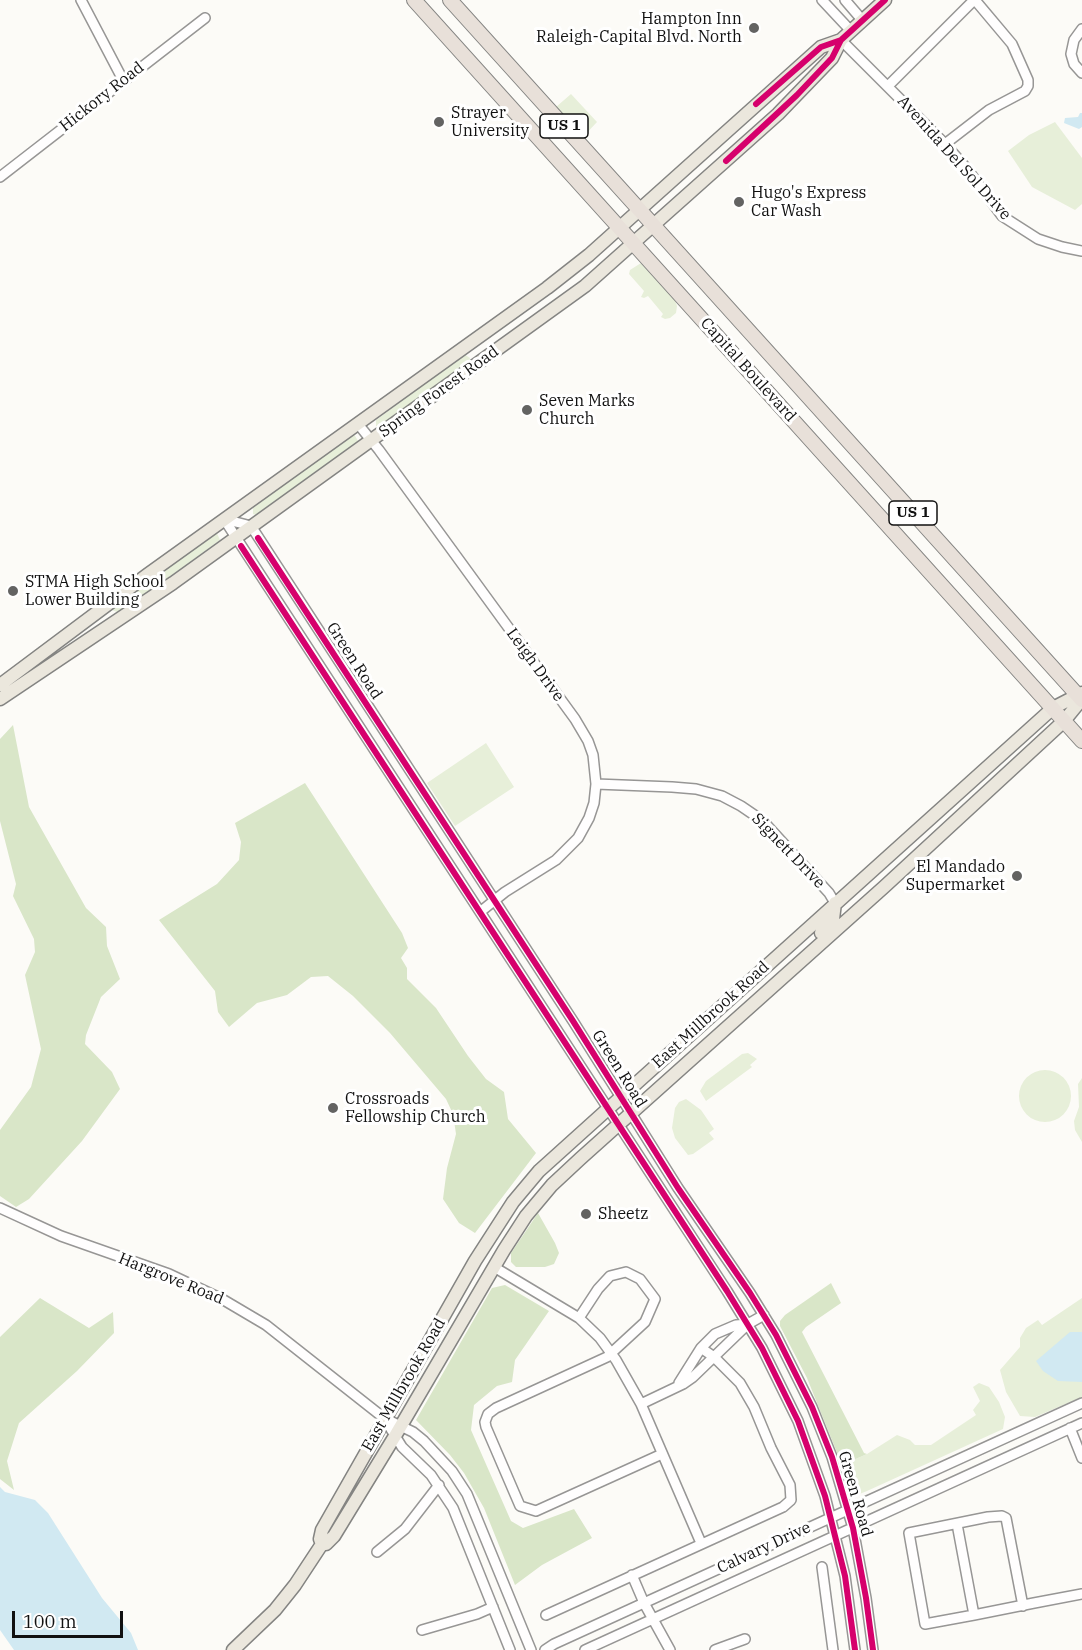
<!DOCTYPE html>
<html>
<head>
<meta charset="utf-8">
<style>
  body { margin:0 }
  #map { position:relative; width:1082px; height:1650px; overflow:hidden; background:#fcfbf7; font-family:"IBM Plex Serif",serif }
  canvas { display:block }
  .scale { position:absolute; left:12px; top:1611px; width:111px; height:27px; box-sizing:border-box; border:3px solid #111; border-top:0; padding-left:8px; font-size:18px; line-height:21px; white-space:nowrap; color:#111; -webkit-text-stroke:4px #fff; paint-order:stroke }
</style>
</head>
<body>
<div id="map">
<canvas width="1082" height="1650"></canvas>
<div class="scale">100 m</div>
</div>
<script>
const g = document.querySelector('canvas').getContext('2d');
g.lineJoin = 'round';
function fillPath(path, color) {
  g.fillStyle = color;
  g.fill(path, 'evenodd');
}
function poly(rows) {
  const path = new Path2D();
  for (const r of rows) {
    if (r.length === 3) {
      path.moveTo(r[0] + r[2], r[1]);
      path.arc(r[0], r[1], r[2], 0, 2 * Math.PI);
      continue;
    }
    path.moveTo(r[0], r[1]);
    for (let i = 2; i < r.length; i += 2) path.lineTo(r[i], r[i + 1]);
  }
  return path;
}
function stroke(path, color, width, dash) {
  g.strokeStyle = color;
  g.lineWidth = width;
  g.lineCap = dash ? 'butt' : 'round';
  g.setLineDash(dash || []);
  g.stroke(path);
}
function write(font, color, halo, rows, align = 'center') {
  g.font = font + ' "IBM Plex Serif",serif';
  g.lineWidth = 6;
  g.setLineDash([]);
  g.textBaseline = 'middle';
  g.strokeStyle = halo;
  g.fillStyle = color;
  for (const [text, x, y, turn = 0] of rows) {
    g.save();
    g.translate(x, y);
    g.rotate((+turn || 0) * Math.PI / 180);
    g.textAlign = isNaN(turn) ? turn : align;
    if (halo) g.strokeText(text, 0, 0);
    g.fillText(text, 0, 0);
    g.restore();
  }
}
const green = poly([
  [571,94,597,122,583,137,556,107],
  [1055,122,1082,158,1082,204,1075,210,1032,187,1008,151,1029,135],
  [641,263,675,300,677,306,676,313,670,318,665,319,661,317,663,314,648,296,644,298,641,297,644,291,629,274,630,270],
  [464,354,470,358,469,363,379,427,376,426,376,420,383,415],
  [354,434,358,441,355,445,256,515,253,514,253,508,350,435],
  [216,531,220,540,128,607,117,612,112,610,113,606],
  [486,743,514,787,455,826,427,783],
  [748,1053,757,1059,750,1065,752,1067,706,1101,700,1091,706,1081,742,1054],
  [1045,1096,26],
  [1082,1078,1082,1142,1075,1130,1074,1121,1079,1107,1078,1084],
  [686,1099,701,1110,714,1129,709,1133,714,1139,693,1154,688,1155,675,1138,672,1128,675,1108,679,1102],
  [1082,1298,1082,1397,1035,1417,1020,1416,1006,1392,1000,1370,1020,1347,1020,1338,1026,1328,1038,1320,1042,1325],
  [979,1383,989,1387,999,1402,1005,1417,1003,1429,867,1491,857,1495,851,1493,842,1465,867,1454,897,1435,910,1440,915,1445,931,1445,976,1415,973,1410,980,1401,973,1387]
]);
const forest = poly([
  [13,725,29,807,86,908,106,927,107,946,120,979,101,997,86,1035,85,1044,112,1072,120,1089,82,1141,29,1199,16,1207,0,1196,0,1130,31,1087,41,1049,25,975,35,952,34,939,13,896,16,884,0,821,0,739],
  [305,783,402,933,408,948,401,958,407,968,407,979,436,1008,468,1056,486,1079,504,1092,508,1119,536,1153,475,1233,459,1223,443,1199,447,1168,456,1134,453,1114,446,1099,390,1033,353,996,328,976,311,977,287,995,257,1003,229,1027,218,1012,215,991,159,920,217,884,239,860,241,842,235,823],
  [538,1213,555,1243,559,1253,554,1264,545,1267,516,1267,511,1262,511,1253],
  [831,1283,841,1303,806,1327,802,1332,864,1453,867,1454,842,1465,807,1378,780,1326,780,1321,785,1315],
  [505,1285,549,1311,515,1360,512,1382,497,1386,474,1405,471,1430,511,1521,523,1528,574,1509,592,1538,542,1565,515,1585,484,1508,464,1473,450,1455,416,1420,492,1288],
  [40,1298,89,1328,113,1312,114,1333,77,1371,19,1423,7,1461,14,1490,0,1479,0,1337]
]);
const water = poly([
  [1080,113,1082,113,1082,127,1079,129,1064,123,1065,118,1078,117],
  [1070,1332,1082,1332,1082,1382,1058,1381,1043,1371,1036,1361],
  [0,1487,5,1492,35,1500,48,1513,102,1598,131,1633,138,1650,14,1650,0,1630]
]);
const minor = poly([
  [81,0,123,80],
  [822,0,851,31],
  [845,0,863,21],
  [1082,29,1074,40,1071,54,1074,64,1082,73],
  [841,40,945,144,968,170,1002,216,1038,239,1062,247,1082,251],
  [888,86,974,0],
  [945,144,989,110,1025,91,1028,86,1028,80,1012,44,975,0],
  [0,177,205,18],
  [358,424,379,450,575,719,588,741,593,755,596,784,594,803,589,818,578,838,556,860,505,892,480,912],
  [224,519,251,526,573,1021,678,1188,750,1293,776,1335,812,1407,832,1457,853,1528,866,1598,873,1650],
  [224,519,727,1291,762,1348,798,1421,825,1496,845,1576,855,1650],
  [596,784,672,787,696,789,722,796,741,806,763,821,829,893,835,903],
  [0,1208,61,1236,169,1274,222,1299,266,1325,384,1418,413,1432,424,1441,452,1471,467,1494,531,1650],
  [494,1267,579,1318,600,1338,616,1360,641,1404,701,1543],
  [579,1318,598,1289,610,1276,626,1272,640,1279,655,1299,645,1322,607,1357,496,1408,488,1414,485,1422,486,1427,520,1506,536,1511,662,1454],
  [679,1383,701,1348,715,1334,736,1325,748,1324,764,1315],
  [641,1404,683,1384,693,1377,748,1324],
  [384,1418,402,1447,431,1475,453,1508,510,1650],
  [1070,1428,1082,1458],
  [957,1524,974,1615],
  [377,1552,405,1529,439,1485],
  [822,1567,833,1650],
  [632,1575,644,1603,670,1650],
  [1023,1606,1006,1518,1002,1516,988,1517,909,1533,925,1624,974,1615,1034,1603,1082,1594],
  [546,1615,783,1507,791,1500,790,1485,771,1448,754,1407,740,1383,714,1357,701,1348],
  [422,1630,477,1614,493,1607],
  [545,1650,554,1644,1082,1403],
  [585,1650,1082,1423],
  [715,1650,745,1639]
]);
const major = poly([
  [0,685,147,575,547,288,589,255,821,47,841,40],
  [0,699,173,583,585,286,778,114,832,58,841,40,885,0],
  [821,933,833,919,835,903],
  [322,1544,320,1539,322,1530,475,1261,513,1202,539,1171,1053,708,1082,693],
  [233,1650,275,1610,295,1585,322,1544,326,1544,334,1536,395,1436,504,1250,526,1216,552,1185,581,1158,884,887,1064,721,1082,699]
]);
const highway = poly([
  [414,0,1082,741],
  [450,0,1082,700]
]);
const cycleway = poly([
  [756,104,821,47,841,40],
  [726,161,797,95,832,58,841,40,885,0],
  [258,538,573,1021,678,1188,750,1293,776,1335,812,1407,832,1457,853,1528,866,1598,873,1650],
  [241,546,727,1291,762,1348,798,1421,825,1496,845,1576,855,1650]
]);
const markers = [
  [754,28,6,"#636362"],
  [439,122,6,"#636362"],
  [739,202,6,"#636362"],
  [527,410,6,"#636362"],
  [13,591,6,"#636362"],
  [1017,876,6,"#636362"],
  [333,1108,6,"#636362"],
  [586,1214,6,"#636362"]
];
const shields = [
  [564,126,48],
  [913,513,48]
];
const shieldNames = [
  ["US 1",564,126],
  ["US 1",913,513]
];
const poiNames = [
  ["Hampton Inn",742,19,"right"],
  ["Raleigh-Capital Blvd. North",742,37,"right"],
  ["Strayer",451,113],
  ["University",451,131],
  ["Hugo's Express",751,193],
  ["Car Wash",751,211],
  ["Seven Marks",539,401],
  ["Church",539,419],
  ["STMA High School",25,582],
  ["Lower Building",25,600],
  ["El Mandado",1005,867,"right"],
  ["Supermarket",1005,885,"right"],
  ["Crossroads",345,1099],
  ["Fellowship Church",345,1117],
  ["Sheetz",598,1214]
];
const streetNames = [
  ["Hickory Road",102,97,-38],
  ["Avenida Del Sol Drive",954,158,48],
  ["Capital Boulevard",748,370,48],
  ["Spring Forest Road",439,392,-36],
  ["Green Road",354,661,57],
  ["Leigh Drive",535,665,54],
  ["Signett Drive",788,851,46],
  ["East Millbrook Road",711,1015,-42],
  ["Green Road",619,1069,58],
  ["Hargrove Road",171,1279,22],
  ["East Millbrook Road",404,1385,-60],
  ["Green Road",855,1494,74],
  ["Calvary Drive",764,1548,-25]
];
fillPath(green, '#e7efd9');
fillPath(forest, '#d9e6c8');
fillPath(water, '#d1e9f2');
stroke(minor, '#979695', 12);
stroke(major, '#848482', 15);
stroke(highway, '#848482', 16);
stroke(minor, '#fffefe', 9);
stroke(major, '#ebe7dd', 12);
stroke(highway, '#e8e0d9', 14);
stroke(cycleway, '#d6006c', 6);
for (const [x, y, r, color] of markers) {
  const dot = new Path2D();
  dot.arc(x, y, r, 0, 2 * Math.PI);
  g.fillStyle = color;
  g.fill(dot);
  stroke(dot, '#fff', 2);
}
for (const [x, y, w] of shields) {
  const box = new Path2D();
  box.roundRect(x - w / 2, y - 12, w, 24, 4.5);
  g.fillStyle = '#fff';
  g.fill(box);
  stroke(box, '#111', 1.5);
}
write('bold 15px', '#111', null, shieldNames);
write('16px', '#111', '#fff', poiNames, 'left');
write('16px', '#111', '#fff', streetNames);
</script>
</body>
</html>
